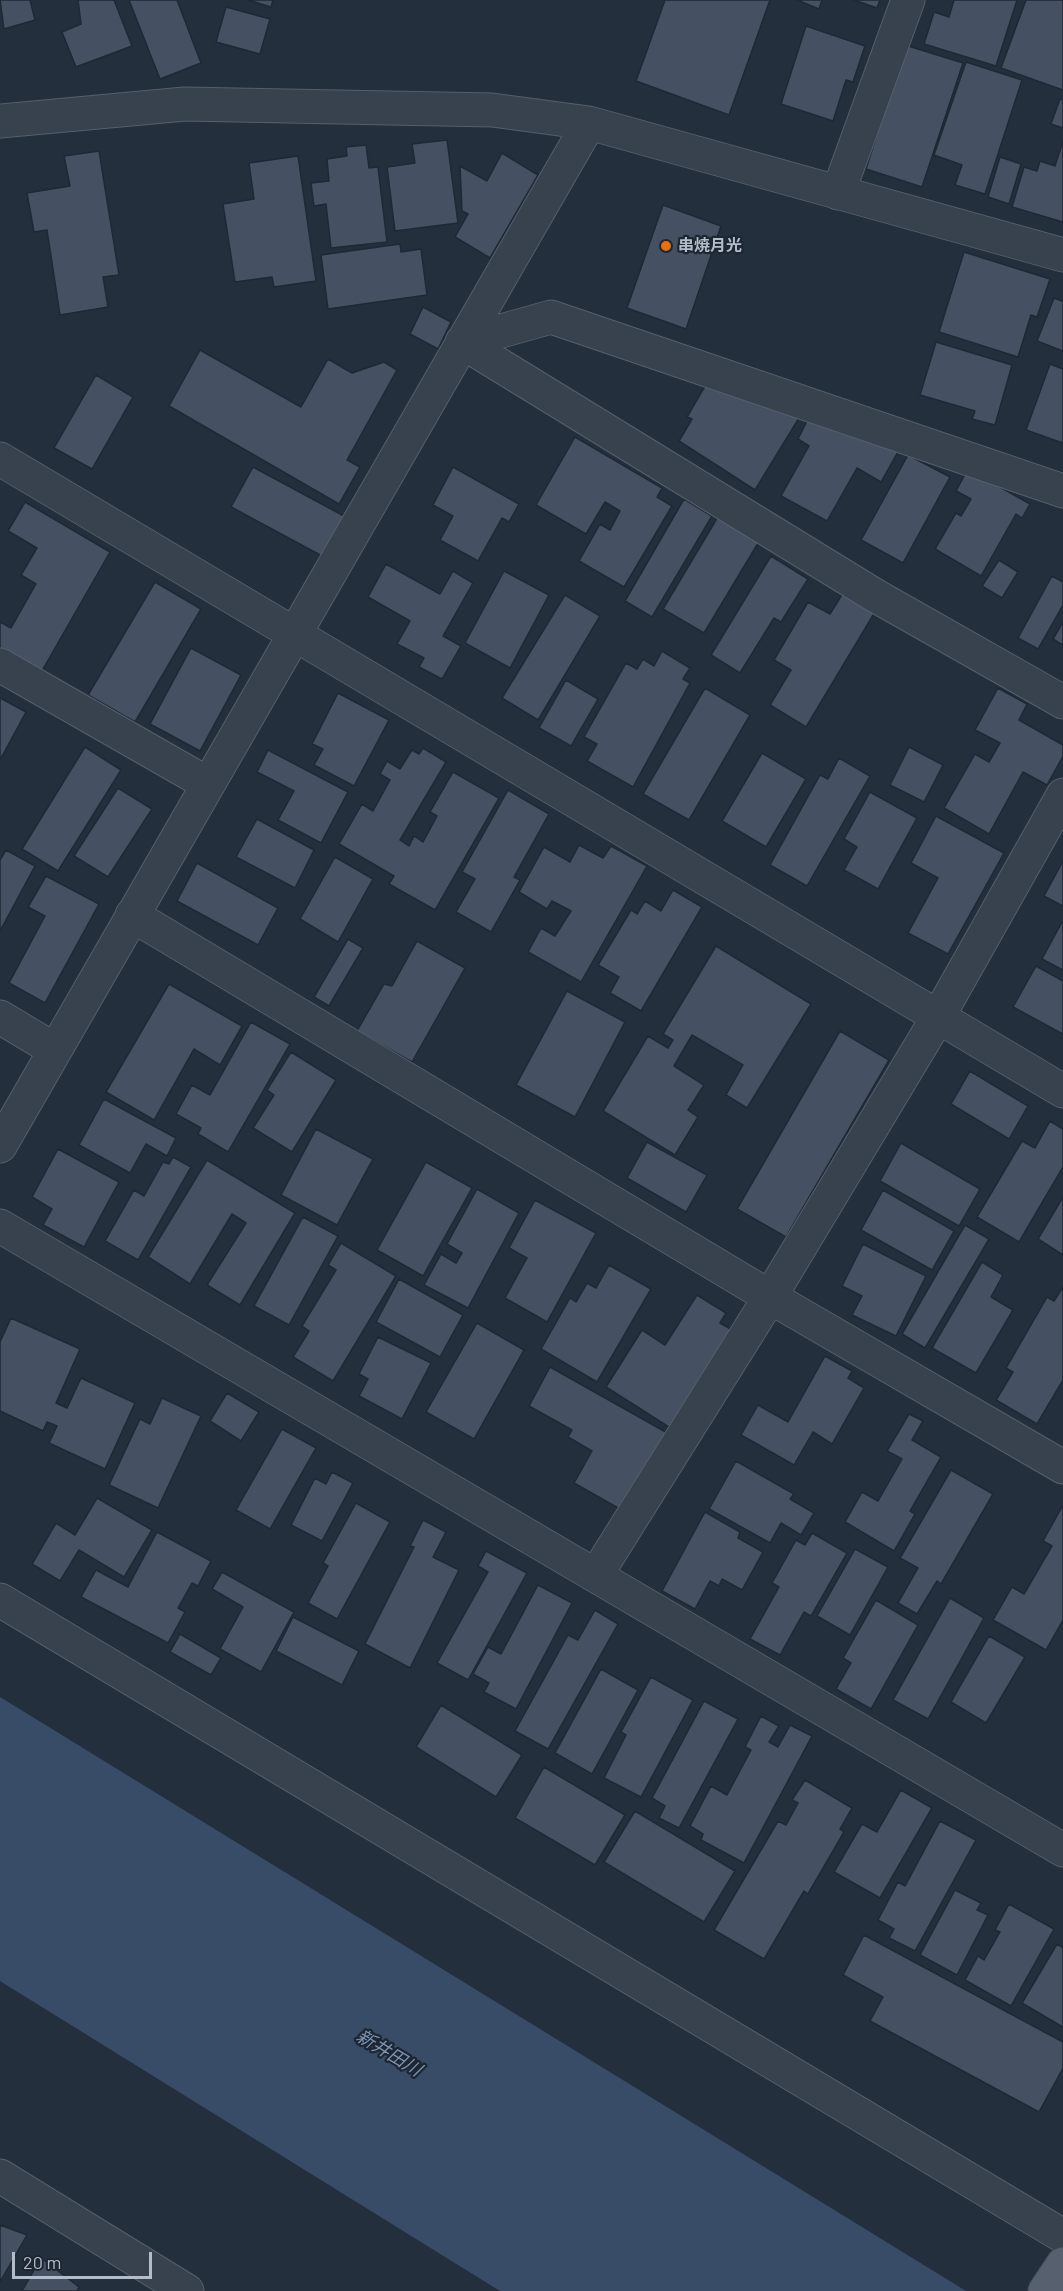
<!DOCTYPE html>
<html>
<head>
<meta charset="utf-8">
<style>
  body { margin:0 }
  #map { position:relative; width:1063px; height:2291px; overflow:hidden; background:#242f3e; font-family:Barlow,sans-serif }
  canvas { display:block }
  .scale { position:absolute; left:12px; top:2252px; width:140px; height:27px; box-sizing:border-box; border:3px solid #b4bcc9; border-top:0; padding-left:8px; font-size:18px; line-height:21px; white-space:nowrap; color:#b4bcc9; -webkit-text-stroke:4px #1d2633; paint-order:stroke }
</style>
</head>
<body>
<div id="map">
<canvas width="1063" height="2291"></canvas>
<div class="scale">20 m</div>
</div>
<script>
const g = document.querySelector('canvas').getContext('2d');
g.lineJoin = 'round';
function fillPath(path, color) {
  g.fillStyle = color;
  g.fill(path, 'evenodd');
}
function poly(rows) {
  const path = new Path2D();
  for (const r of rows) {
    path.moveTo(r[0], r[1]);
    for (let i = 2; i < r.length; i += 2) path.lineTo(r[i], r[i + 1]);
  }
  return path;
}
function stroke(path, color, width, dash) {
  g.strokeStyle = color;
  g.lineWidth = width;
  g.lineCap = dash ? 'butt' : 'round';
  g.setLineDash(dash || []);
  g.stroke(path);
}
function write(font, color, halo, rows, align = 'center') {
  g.font = font + ' Barlow,"Noto Sans JP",sans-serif';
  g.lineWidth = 4.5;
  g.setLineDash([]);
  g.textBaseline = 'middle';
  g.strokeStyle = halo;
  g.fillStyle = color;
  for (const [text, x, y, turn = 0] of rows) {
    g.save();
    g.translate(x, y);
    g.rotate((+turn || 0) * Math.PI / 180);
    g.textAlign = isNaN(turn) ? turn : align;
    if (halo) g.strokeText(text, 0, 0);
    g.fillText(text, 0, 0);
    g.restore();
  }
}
const water = poly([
  [0,1697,966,2291,500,2291,0,1981]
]);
const building = poly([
  [0,0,30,0,35,20,4,29,0,0],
  [78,0,114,0,132,46,76,67,62,32,81,24,78,0],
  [129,0,177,0,201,63,160,79,129,0],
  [248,0,273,0,271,7,248,0],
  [665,0,770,0,729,115,636,81,665,0],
  [797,0,822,0,819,9,797,0],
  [854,0,880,0,877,8,854,0],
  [954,0,1017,0,996,66,924,44,934,12,949,17,954,0],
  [1026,0,1063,0,1063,90,1001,68,1026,0],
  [226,7,270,19,260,54,216,42,226,7],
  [806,26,865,46,853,82,846,80,833,121,781,104,806,26],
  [905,45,963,63,922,187,866,169,905,45],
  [966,62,1022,80,985,194,955,185,962,165,934,155,966,62],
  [1060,99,1063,100,1063,128,1051,124,1060,99],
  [447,140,458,223,395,231,387,167,415,163,412,144,447,140],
  [1063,141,1063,222,1012,207,1024,167,1037,171,1040,161,1055,166,1063,141],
  [366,145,369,168,378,167,387,242,331,248,326,204,314,206,311,183,329,181,327,159,347,156,346,147,366,145],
  [99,151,119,275,103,277,108,307,60,315,47,230,34,232,27,193,70,186,64,156,99,151],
  [502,153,538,175,490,258,455,237,468,214,462,211,460,166,487,181,502,153],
  [298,156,316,281,274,287,272,277,235,282,223,204,254,199,249,163,298,156],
  [1000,157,1021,164,1009,204,988,197,1000,157],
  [663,205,721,226,686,329,627,308,663,205],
  [400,244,401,252,421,249,427,295,328,309,321,255,400,244],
  [964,252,1050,279,1037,317,1031,315,1018,357,939,332,964,252],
  [1054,298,1062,301,1063,298,1063,351,1037,341,1054,298],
  [423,307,451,322,438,349,410,334,423,307],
  [936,342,1012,365,995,425,972,419,975,411,920,395,936,342],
  [200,350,301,407,328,359,352,373,384,362,397,370,347,460,360,467,339,504,169,406,200,350],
  [1050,364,1063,369,1063,443,1026,430,1050,364],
  [96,375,133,397,92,469,54,448,96,375],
  [705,386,799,418,755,490,679,441,692,419,687,417,705,386],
  [809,417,899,450,881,482,857,468,827,521,781,496,809,446,798,439,809,417],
  [575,437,662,488,657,497,672,506,624,587,579,561,600,524,610,530,620,511,605,502,586,534,536,505,575,437],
  [908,455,950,477,903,563,861,540,908,455],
  [253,467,344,516,322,556,231,507,253,467],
  [453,467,519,504,509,522,502,518,478,561,440,540,453,516,433,505,453,467],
  [968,469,1030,504,1022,518,1016,514,981,576,935,549,956,513,961,516,971,499,956,491,968,469],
  [684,499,712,516,652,617,625,601,684,499],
  [25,502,110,552,39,676,0,653,0,622,11,628,36,584,21,575,37,548,8,531,25,502],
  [719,515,760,540,704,633,663,609,719,515],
  [771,556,808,579,781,622,774,618,740,673,711,655,771,556],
  [999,560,1018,572,1002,598,982,586,999,560],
  [386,564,440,594,453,571,473,583,443,636,461,646,442,679,419,667,424,658,397,644,410,621,368,597,386,564],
  [504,571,549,595,510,668,465,643,504,571],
  [1052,576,1063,582,1063,605,1038,649,1018,638,1052,576],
  [155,582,201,609,135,722,88,695,155,582],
  [843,593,875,612,806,727,770,705,791,670,774,660,808,602,830,614,843,593],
  [565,595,600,616,538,720,502,698,565,595],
  [1063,622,1063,645,1053,639,1063,622],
  [191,648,241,675,200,751,150,724,191,648],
  [662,651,690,668,683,679,690,683,633,787,587,761,597,744,584,737,626,663,637,669,643,659,654,666,662,651],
  [566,680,598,699,571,746,539,728,566,680],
  [705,688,750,715,689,820,643,794,705,688],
  [998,688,1027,704,1019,720,1063,745,1063,756,1047,785,1023,772,989,834,944,808,975,754,989,762,1000,743,975,730,998,688],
  [338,693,389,720,354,786,314,765,323,749,312,744,338,693],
  [0,698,26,712,0,760,0,698],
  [85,747,121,770,58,871,22,849,85,747],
  [909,747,943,765,924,802,890,785,909,747],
  [423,748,446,762,400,840,409,846,414,836,423,842,437,816,430,812,453,772,499,798,435,910,389,884,394,876,339,844,362,804,373,811,390,780,380,774,387,761,400,769,412,750,419,754,423,748],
  [268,750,348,792,321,843,278,820,294,791,257,772,268,750],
  [762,753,806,779,766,847,722,821,762,753],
  [839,758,870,776,807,886,770,865,820,775,828,779,839,758],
  [118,788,152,809,108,877,74,856,118,788],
  [508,790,549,814,514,877,520,880,491,932,456,912,475,879,462,872,508,790],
  [870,792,917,818,878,889,844,870,857,847,844,839,870,792],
  [936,816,1004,853,948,954,908,933,938,878,911,863,936,816],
  [257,819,314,850,295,888,236,857,257,819],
  [579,845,603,858,611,846,647,866,581,982,528,952,541,928,555,936,571,911,552,901,547,909,519,892,544,847,570,862,579,845],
  [6,850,35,866,0,931,0,860,6,850],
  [335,857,373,879,338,942,300,919,335,857],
  [1063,861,1063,906,1044,896,1063,861],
  [197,863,278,908,258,945,177,901,197,863],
  [46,876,99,904,45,1003,9,983,45,916,28,907,46,876],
  [673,890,702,907,641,1011,610,993,619,977,598,965,631,910,637,914,645,901,661,911,673,890],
  [1062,922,1063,923,1063,970,1042,959,1062,922],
  [348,939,363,948,329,1006,314,997,348,939],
  [417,941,465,968,412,1062,357,1031,384,984,392,986,417,941],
  [716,946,811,1004,747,1108,726,1095,743,1065,692,1035,674,1066,704,1085,688,1110,698,1117,675,1155,603,1111,648,1036,668,1048,673,1040,663,1034,716,946],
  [1036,966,1063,981,1063,1034,1013,1007,1036,966],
  [169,984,242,1026,220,1065,194,1049,154,1120,106,1092,169,984],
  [567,991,625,1022,575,1117,516,1085,567,991],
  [251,1022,290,1044,228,1152,198,1134,201,1128,176,1114,192,1085,210,1095,251,1022],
  [840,1031,889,1060,786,1237,737,1209,840,1031],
  [291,1052,336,1080,292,1152,253,1128,274,1095,267,1090,291,1052],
  [970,1071,1028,1106,1009,1139,951,1104,970,1071],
  [104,1099,176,1138,167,1156,146,1144,130,1173,79,1145,104,1099],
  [1050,1121,1063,1129,1063,1167,1019,1242,977,1217,1022,1141,1035,1148,1050,1121],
  [316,1129,373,1159,337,1225,281,1195,316,1129],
  [647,1142,707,1175,686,1212,627,1178,647,1142],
  [901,1143,980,1189,959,1226,880,1181,901,1143],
  [58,1149,119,1182,84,1247,43,1225,52,1209,32,1197,58,1149],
  [173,1157,191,1167,138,1260,105,1241,134,1190,144,1196,163,1162,169,1164,173,1157],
  [207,1160,295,1213,240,1305,207,1285,246,1223,232,1214,190,1284,148,1257,207,1160],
  [426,1162,472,1188,423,1276,377,1250,426,1162],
  [477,1189,519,1213,468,1308,424,1285,441,1254,456,1263,462,1253,447,1244,477,1189],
  [883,1190,954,1231,932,1270,861,1230,883,1190],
  [1063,1197,1063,1255,1038,1239,1063,1197],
  [535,1200,596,1233,547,1322,505,1298,527,1258,509,1248,535,1200],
  [303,1217,338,1236,289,1325,254,1306,303,1217],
  [965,1225,989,1239,925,1348,902,1334,965,1225],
  [341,1243,396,1276,333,1381,293,1357,309,1331,302,1326,336,1270,328,1265,341,1243],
  [863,1244,926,1276,896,1336,852,1315,862,1296,842,1286,863,1244],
  [982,1262,1003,1275,991,1297,1013,1310,976,1373,932,1348,982,1262],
  [609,1265,651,1289,597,1382,541,1349,570,1298,576,1302,587,1283,596,1288,609,1265],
  [399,1279,463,1315,440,1357,376,1322,399,1279],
  [1063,1287,1063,1380,1037,1424,996,1400,1013,1372,1006,1368,1047,1297,1054,1301,1063,1287],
  [697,1295,726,1313,720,1323,734,1331,672,1429,606,1387,642,1330,665,1345,697,1295],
  [11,1318,80,1349,56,1403,67,1408,81,1378,135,1403,105,1469,49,1443,57,1426,47,1422,43,1431,0,1411,0,1342,11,1318],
  [477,1323,524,1350,474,1439,426,1412,477,1323],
  [378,1337,431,1363,402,1419,359,1396,368,1379,359,1374,378,1337],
  [825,1356,852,1371,848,1378,864,1388,832,1444,813,1432,794,1465,741,1435,758,1405,788,1422,825,1356],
  [550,1367,671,1435,627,1513,574,1483,592,1451,568,1437,572,1430,529,1406,550,1367],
  [227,1393,259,1412,241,1441,210,1421,227,1393],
  [162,1398,201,1416,158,1508,109,1485,140,1419,150,1424,162,1398],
  [909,1414,923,1421,912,1440,941,1457,910,1511,915,1514,894,1551,845,1522,862,1492,878,1501,902,1459,887,1451,909,1414],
  [282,1429,316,1448,270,1529,236,1510,282,1429],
  [736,1461,794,1494,790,1499,814,1513,801,1535,781,1523,770,1543,709,1509,736,1461],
  [951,1470,993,1494,941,1584,937,1581,917,1614,898,1603,918,1568,900,1558,951,1470],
  [332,1472,353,1483,322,1541,291,1525,315,1478,326,1484,332,1472],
  [97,1498,152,1530,124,1577,79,1550,60,1581,32,1564,56,1523,75,1535,97,1498],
  [356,1503,390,1522,337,1619,308,1603,328,1566,323,1563,356,1503],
  [1063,1505,1063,1620,1046,1650,993,1620,1012,1587,1024,1594,1052,1546,1043,1541,1063,1505],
  [705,1512,740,1532,738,1538,763,1552,742,1590,722,1579,719,1586,710,1581,695,1609,662,1591,705,1512],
  [423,1520,446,1532,433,1557,459,1570,410,1668,365,1644,414,1547,410,1546,423,1520],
  [157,1532,211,1561,198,1586,192,1583,178,1608,185,1612,168,1643,81,1597,96,1570,128,1587,157,1532],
  [812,1533,847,1553,811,1616,804,1612,780,1655,750,1639,779,1587,772,1583,796,1540,805,1545,812,1533],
  [855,1549,888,1567,850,1635,817,1616,855,1549],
  [486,1551,527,1573,468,1680,437,1663,488,1572,478,1566,486,1551],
  [222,1572,294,1612,261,1672,220,1649,243,1607,212,1589,222,1572],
  [538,1585,572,1603,516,1709,484,1692,489,1683,473,1674,488,1647,501,1654,538,1585],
  [950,1598,984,1618,928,1719,893,1700,950,1598],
  [876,1600,918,1625,871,1709,836,1689,851,1663,843,1658,876,1600],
  [595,1610,618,1624,548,1749,515,1731,568,1635,578,1640,595,1610],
  [293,1617,359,1651,342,1685,276,1651,293,1617],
  [180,1634,221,1658,211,1675,170,1652,180,1634],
  [989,1636,1025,1657,986,1723,951,1702,989,1636],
  [601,1669,638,1690,592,1774,555,1753,601,1669],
  [651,1677,693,1700,641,1797,604,1778,626,1735,621,1732,651,1677],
  [704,1701,738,1719,679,1828,659,1818,665,1806,652,1798,704,1701],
  [441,1705,522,1755,496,1797,416,1747,441,1705],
  [761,1716,779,1726,769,1742,778,1747,790,1725,812,1736,744,1863,701,1840,703,1834,690,1826,711,1786,727,1795,751,1750,745,1747,761,1716],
  [544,1767,625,1815,595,1865,515,1818,544,1767],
  [805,1780,852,1808,840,1829,844,1832,808,1894,804,1891,764,1959,714,1930,778,1821,786,1825,798,1803,792,1800,805,1780],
  [901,1790,932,1808,880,1898,834,1872,862,1824,877,1832,901,1790],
  [635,1811,735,1871,704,1922,604,1862,635,1811],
  [940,1821,976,1840,915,1951,889,1938,894,1929,878,1920,898,1882,905,1886,940,1821],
  [955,1890,981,1903,977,1910,988,1915,957,1975,920,1955,955,1890],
  [1009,1904,1054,1929,1011,2006,965,1980,978,1956,984,1960,1000,1932,995,1930,1009,1904],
  [864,1935,1063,2042,1063,2068,1039,2112,870,2021,883,1997,843,1975,864,1935],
  [1057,1944,1063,1948,1063,2027,1022,2003,1057,1944],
  [0,2225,27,2235,0,2282,0,2225],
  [41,2258,79,2287,77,2291,22,2291,41,2258]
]);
const minor = poly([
  [0,121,185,104,492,110,589,123,1063,255],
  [838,193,908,0],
  [0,459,1063,1091],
  [1063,491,551,317,462,342,876,596,1063,702],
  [0,665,208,784],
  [132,915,770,1297,1063,1467],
  [0,1017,55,1050],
  [0,1146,589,123],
  [0,1226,1063,1850],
  [596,1575,770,1297,938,1017,1063,795],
  [0,1600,1063,2236],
  [0,2176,187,2291]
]);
const major = poly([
  [1045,2291,1063,2264]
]);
const markers = [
  [666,246,6,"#e8710a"]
];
const poiNames = [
  ["串焼月光",678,246]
];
const waterNames = [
  ["新井田川",389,2053,31]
];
fillPath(water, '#394c67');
fillPath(building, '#455162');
stroke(building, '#1f2835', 1.5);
stroke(minor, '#565f6c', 35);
stroke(major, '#414a57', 35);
stroke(minor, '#38414e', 33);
stroke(major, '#56606e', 33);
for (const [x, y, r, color] of markers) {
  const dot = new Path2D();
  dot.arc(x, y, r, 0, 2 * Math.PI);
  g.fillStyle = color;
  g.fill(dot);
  stroke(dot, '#1d2633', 2);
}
write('bold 16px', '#b4bcc9', '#1d2633', poiNames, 'left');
write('italic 18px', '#7c92b1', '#1d2633', waterNames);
</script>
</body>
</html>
